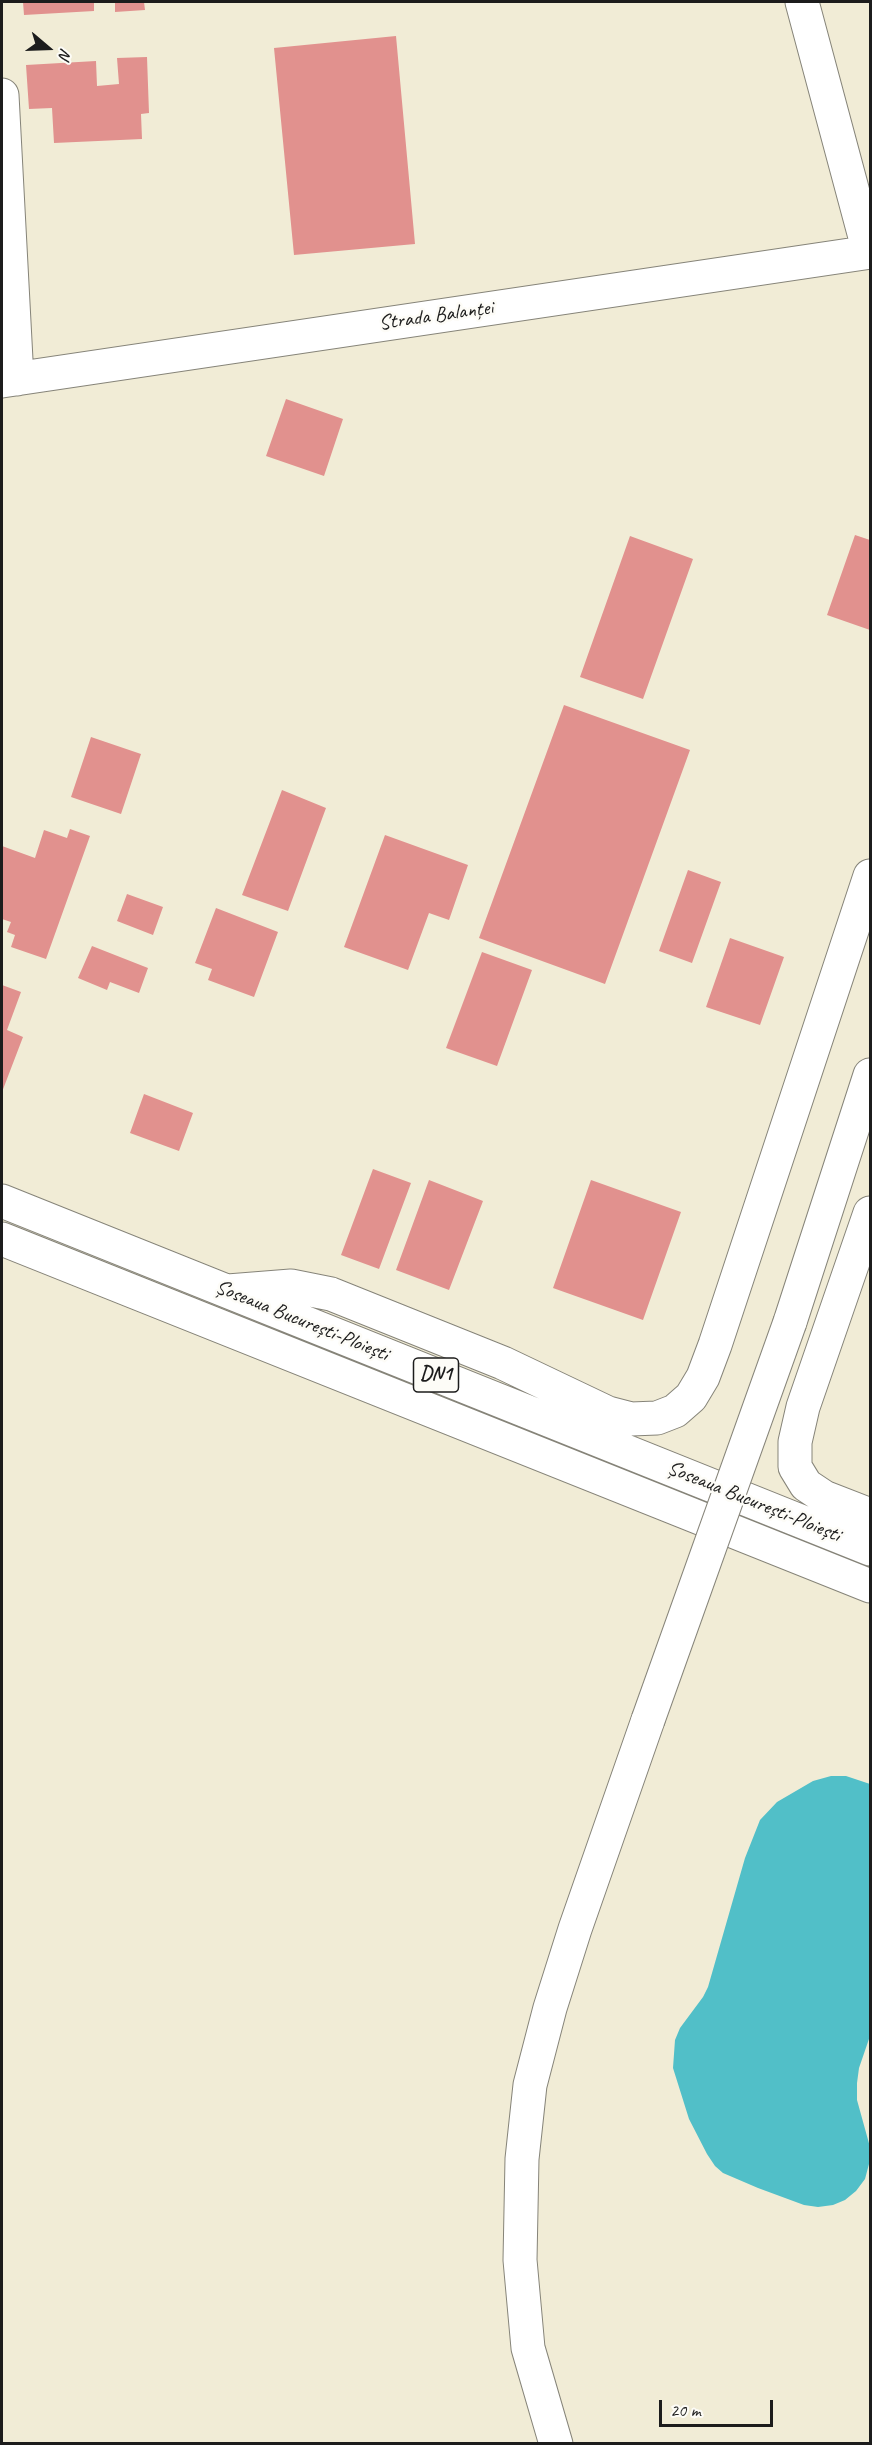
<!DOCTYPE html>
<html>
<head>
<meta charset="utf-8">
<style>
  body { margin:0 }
  #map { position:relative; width:872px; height:2445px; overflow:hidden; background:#f1ecd6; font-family:Caveat,sans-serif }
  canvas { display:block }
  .frame { position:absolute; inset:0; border:3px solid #1c1c1c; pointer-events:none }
  .north { position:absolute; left:18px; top:18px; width:60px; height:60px; -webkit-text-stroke:4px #fdfcf7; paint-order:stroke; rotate:109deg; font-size:16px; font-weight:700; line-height:24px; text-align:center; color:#1c1c1c }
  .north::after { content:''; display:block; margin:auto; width:21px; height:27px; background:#1c1c1c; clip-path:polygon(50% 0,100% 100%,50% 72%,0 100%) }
  .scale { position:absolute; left:659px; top:2400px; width:114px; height:27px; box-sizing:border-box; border:3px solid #1c1c1c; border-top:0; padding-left:8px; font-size:18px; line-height:21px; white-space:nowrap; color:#1c1c1c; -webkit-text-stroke:4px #fdfcf7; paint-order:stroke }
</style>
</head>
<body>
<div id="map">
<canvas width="872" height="2445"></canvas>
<div class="frame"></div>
<div class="north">N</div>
<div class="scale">20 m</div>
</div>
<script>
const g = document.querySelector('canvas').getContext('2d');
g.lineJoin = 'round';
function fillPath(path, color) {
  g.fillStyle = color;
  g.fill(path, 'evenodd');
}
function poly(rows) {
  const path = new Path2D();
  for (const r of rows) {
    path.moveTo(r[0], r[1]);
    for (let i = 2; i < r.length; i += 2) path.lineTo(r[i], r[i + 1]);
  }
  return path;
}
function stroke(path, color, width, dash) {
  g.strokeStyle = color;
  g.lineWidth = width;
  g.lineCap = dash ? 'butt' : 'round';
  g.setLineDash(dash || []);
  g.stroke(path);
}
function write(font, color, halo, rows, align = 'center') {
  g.font = font + ' Caveat,sans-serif';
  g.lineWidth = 5;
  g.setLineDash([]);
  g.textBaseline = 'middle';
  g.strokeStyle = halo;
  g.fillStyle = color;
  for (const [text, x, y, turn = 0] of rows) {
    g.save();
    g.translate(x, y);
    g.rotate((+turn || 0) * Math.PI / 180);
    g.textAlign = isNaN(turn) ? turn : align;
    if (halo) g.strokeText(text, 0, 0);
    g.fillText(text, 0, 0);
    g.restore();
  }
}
const water = poly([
  [831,1776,846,1776,870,1784,870,2036,859,2068,857,2083,857,2100,870,2147,869,2164,865,2179,856,2191,845,2200,833,2205,818,2207,804,2205,758,2188,723,2173,715,2166,707,2154,689,2119,673,2068,675,2040,680,2028,703,1997,708,1987,745,1858,760,1820,777,1802,813,1781]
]);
const building = poly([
  [23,2,94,2,94,11,24,15],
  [115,2,144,2,145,10,115,12],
  [396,36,415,244,294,255,274,48],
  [147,57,149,113,141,114,142,139,54,143,52,108,29,109,26,65,96,61,97,86,119,84,117,58],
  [286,399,343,419,324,476,266,456],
  [855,535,870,540,870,630,827,615],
  [630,536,693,559,643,699,580,677],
  [564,705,690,750,605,984,479,938],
  [91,737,141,754,121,814,71,797],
  [282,790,326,808,288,911,242,895],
  [70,829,90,836,46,959,11,947,15,935,7,932,11,922,2,919,2,846,35,858,44,830,67,838],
  [385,835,468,865,449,920,429,913,408,970,344,947],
  [688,870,721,882,692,963,659,951],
  [127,894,163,907,153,935,117,921],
  [216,908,278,932,254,997,208,980,212,969,195,963],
  [730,938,784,957,760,1025,706,1007],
  [92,946,148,968,139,993,110,982,107,990,78,978],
  [482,952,532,970,497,1066,446,1048],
  [2,985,21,992,7,1030,23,1037,2,1092],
  [144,1094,193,1113,179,1151,130,1133],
  [373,1169,411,1183,379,1269,341,1255],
  [429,1180,483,1201,449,1290,396,1270],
  [591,1180,681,1212,643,1320,553,1288]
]);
const minor = poly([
  [802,2,869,252],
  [2,95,17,379],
  [2,381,870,252],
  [790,1322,870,1075],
  [556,2444,528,2348,520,2260,522,2159,530,2085,550,2008,575,1929,648,1720]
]);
const highway = poly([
  [2,1201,870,1549],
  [870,1213,803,1407,795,1442,795,1467,806,1485,824,1497,870,1515],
  [2,1239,870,1586],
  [228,1291,291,1286,331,1294,503,1363,608,1413,631,1419,657,1418,675,1411,691,1397,703,1377,715,1345,870,876]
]);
const minorBridge = poly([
  [648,1720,790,1322]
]);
const shields = [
  [436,1375,45]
];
const shieldNames = [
  ["DN1",436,1375]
];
const streetNames = [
  ["Strada Balanței",436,316,-8],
  ["Șoseaua București-Ploiești",302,1321,22],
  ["Șoseaua București-Ploiești",754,1502,22]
];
fillPath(water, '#51bfc8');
fillPath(building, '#e1918e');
stroke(minor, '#868479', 35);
stroke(highway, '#868479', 35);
stroke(minor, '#fff', 33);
stroke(highway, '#fff', 33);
stroke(minorBridge, '#868479', 35, []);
stroke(minorBridge, '#fff', 33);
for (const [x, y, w] of shields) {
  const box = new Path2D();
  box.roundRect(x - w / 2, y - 17, w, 34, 4.5);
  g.fillStyle = '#fdfcf7';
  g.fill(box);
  stroke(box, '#1c1c1c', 1.5);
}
write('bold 20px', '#1c1c1c', null, shieldNames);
write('21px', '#1c1c1c', '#fdfcf7', streetNames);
</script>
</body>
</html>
